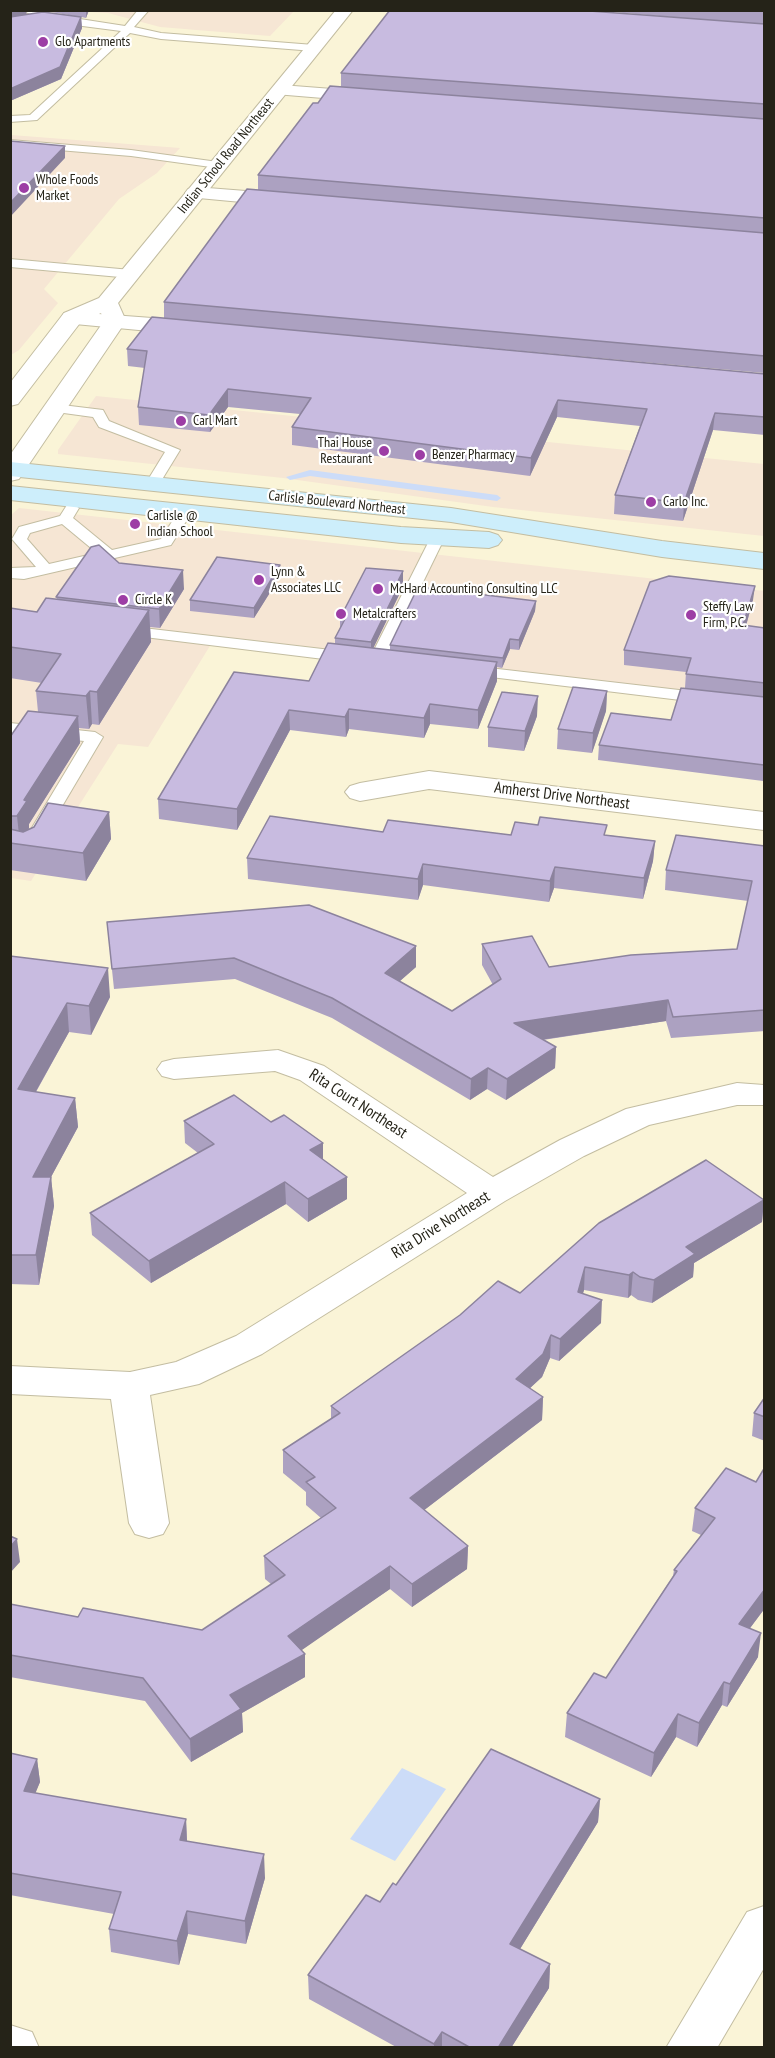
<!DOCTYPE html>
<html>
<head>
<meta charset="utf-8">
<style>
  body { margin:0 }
  #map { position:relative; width:775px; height:2058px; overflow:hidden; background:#faf4d7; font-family:"PT Sans Narrow",sans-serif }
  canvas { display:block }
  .frame { position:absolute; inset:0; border:12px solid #252318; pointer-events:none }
</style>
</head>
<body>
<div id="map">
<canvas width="775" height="2058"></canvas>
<div class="frame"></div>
</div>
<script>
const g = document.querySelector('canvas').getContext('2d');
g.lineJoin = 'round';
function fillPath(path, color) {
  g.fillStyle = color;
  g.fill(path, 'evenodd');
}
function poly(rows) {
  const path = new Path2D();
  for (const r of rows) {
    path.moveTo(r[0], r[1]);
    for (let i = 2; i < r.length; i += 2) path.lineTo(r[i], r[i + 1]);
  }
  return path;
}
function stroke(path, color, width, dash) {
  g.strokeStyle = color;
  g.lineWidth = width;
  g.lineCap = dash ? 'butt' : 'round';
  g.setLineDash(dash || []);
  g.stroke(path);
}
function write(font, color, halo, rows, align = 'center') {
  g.font = font + ' "PT Sans Narrow",sans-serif';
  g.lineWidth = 4.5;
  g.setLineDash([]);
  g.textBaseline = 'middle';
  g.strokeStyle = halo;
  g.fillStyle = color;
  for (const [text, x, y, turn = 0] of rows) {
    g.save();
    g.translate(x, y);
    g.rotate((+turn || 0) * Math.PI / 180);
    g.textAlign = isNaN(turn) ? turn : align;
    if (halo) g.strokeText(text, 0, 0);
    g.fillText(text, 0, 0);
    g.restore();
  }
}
const commercial = poly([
  [74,11,294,11,270,36,160,27,108,13],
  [11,135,180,148,157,173,119,199,44,289,58,303,19,350,11,355],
  [96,396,764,464,764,536,493,507,283,478,58,454,58,450],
  [19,508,764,591,764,700,216,636,148,747,118,744,31,881,11,878,10,516]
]);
const water = poly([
  [402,1768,446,1789,395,1861,350,1839]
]);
const stream = poly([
  [310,470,497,495,501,498,497,501,310,476,290,480,286,477,310,470]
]);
const service = poly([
  [22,10,125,26,138,10,149,10,134,27,161,33,314,45,319,48,314,51,161,39,130,33,37,120,10,122,10,116,30,115,121,31,44,21,22,10],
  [10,140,131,150,218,162,224,165,218,168,131,156,10,146,10,140],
  [10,259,131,270,137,274,131,278,10,267,10,259],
  [54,404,103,410,109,421,180,450,158,486,148,486,146,483,165,452,99,427,93,417,49,411,47,408,54,404],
  [72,504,79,508,73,518,112,550,161,539,180,509,185,508,192,512,171,545,24,579,10,578,10,568,36,567,12,539,19,527,60,516,67,505,72,504],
  [62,524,97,553,49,564,27,539,30,533,62,524],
  [438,533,445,537,385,660,383,663,371,663,369,660,431,537,438,533],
  [126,626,348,652,356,657,348,662,120,634,118,631,126,626],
  [472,666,705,693,713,698,705,703,466,674,464,671,466,668,472,666],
  [10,723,95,732,103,737,35,852,26,857,10,855,10,845,21,846,84,741,10,733,10,723]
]);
const minor = poly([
  [281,85,371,92,380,97,371,102,275,94,272,90,275,86,281,85],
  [195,187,284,194,291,196,294,200,291,204,284,206,188,197,185,193,188,189,195,187],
  [72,312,192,321,200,323,203,328,200,333,192,335,64,323,61,318,64,313,72,312],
  [429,771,764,812,764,830,429,789,360,801,350,798,345,792,350,786,360,783,429,771],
  [278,1050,324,1066,493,1177,560,1140,626,1109,737,1083,764,1085,764,1105,737,1105,649,1125,584,1156,505,1201,262,1354,199,1384,150,1395,169,1523,163,1534,149,1538,135,1534,129,1523,111,1399,10,1394,10,1366,130,1372,176,1362,236,1336,467,1193,300,1080,275,1071,174,1079,162,1076,157,1069,162,1062,174,1059,278,1050],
  [764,1906,764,1968,717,2048,666,2048,747,1912,764,1906],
  [10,2025,32,2032,39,2048,10,2048,10,2025]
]);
const tertiary = poly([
  [336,10,353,10,118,303,126,321,19,479,10,481,10,455,104,321,101,313,80,323,18,404,10,406,10,383,64,313,99,298,336,10]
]);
const secondary = poly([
  [10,462,451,508,662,541,764,553,764,569,662,557,451,522,10,476,10,462],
  [10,486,401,527,489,532,498,535,502,540,498,545,489,548,401,543,10,500,10,486]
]);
const wall = poly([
  [10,10,26,14,74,16,40,10,89,10,86,18,81,17,82,28,61,79,10,101],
  [588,10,765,10,765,435,713,430,683,521,614,514,615,495,640,426,557,417,530,476,292,445,292,427,300,414,228,407,210,432,139,425,138,407,145,368,128,366,127,349,164,318,164,302,258,190,258,175,318,103,341,87,341,73,731,22],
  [224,324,764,373,764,374],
  [119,563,184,589,160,628,150,627,151,642,99,725,92,724,89,729,79,728,80,743,29,824,29,829,109,812,111,839,86,881,10,870,10,737,38,712,36,691,42,683,10,678,10,608,37,612,57,599,56,597],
  [403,571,403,582,399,589,399,595,373,648,390,650,390,645,536,601,535,611,519,650,510,649,502,668,497,667,497,681,478,729,430,724,424,738,349,729,346,737,290,730,237,830,159,819,158,799,309,681,335,643,335,638,340,628,340,618],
  [281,575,254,618,190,611,190,600],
  [753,600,746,626,765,628,765,777,763,781,598,760,599,745,671,720,685,688,686,672,624,665,624,650],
  [607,691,606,711,592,753,557,749,558,729],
  [537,716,524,751,488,747,488,727],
  [383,832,511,835,607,835,655,841,653,861,643,899,554,888,549,902,423,885,418,900,248,879,247,858],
  [765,846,765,1031,671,1038,666,1021,543,1040,556,1047,555,1068,506,1100,487,1089,470,1100,332,1018,235,979,114,989,107,922,416,967,400,981,452,1011,493,985,482,965,482,944,549,967,737,949,748,901,665,890,666,870],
  [10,956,110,997,91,1035,69,1032,36,1092,75,1098,78,1127,51,1177,54,1206,39,1285,10,1284],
  [184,1121,271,1122,323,1143,323,1160,347,1199,308,1222,286,1204,151,1283,92,1235,90,1213,198,1153,185,1143],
  [764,1200,762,1222,694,1263,693,1277,652,1303,638,1300,631,1295,628,1298,584,1290,583,1293,601,1323,559,1361,550,1358,542,1377,530,1388,543,1397,542,1420,424,1510,468,1546,467,1569,412,1607,390,1589,301,1650,305,1654,305,1677,242,1713,243,1732,191,1762,145,1701,10,1677,10,1604,78,1617,202,1630,271,1584,265,1579,264,1556,321,1518,306,1505,306,1492,283,1473,283,1450,331,1419,331,1406,520,1293,599,1223],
  [765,1397,765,1441,752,1436,754,1413],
  [765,1467,765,1608,750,1628,758,1657,727,1707,722,1705,697,1747,676,1737,651,1777,565,1737,567,1713,606,1678,673,1576,674,1570,701,1535,692,1531,695,1508,756,1482],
  [10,1753,37,1759,40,1782,35,1793,186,1819,187,1841,265,1878,246,1944,188,1934,179,1965,111,1952,109,1929,114,1914,10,1895],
  [600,1799,598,1822,520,1949,550,1964,549,1988,511,2048,398,2048,309,1999,308,1975,396,1885]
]);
const shadedWall = poly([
  [10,10,26,10,27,16,10,18],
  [86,10,89,10,86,18],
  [81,17,82,28,61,79,10,101,10,89],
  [65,146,65,158,10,217,10,203],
  [228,389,228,407,210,432,209,415],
  [558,400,557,417,530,476,531,458],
  [715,413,713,430,683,521,684,503],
  [280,565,281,575,254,618,254,608],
  [183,570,184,589,160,628,159,609],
  [403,571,403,582,399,589,399,595,371,653,371,642],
  [755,586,753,600,742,640,743,625],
  [536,601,535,611,519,650,519,640],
  [149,610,151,642,99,725,97,692],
  [510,639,510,649,502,668,503,658],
  [497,662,497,681,478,729,478,710],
  [90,691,92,724,89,729,86,696],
  [607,691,606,711,592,753,593,733],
  [538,696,537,716,524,751,525,731],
  [430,704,430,724,424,738,424,718],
  [349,709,349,729,346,737,345,717],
  [289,710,290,730,237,830,237,809],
  [78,716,80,743,29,824,29,828,20,844,17,816,24,800],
  [109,812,111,839,86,881,83,853],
  [655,841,653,861,643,899,644,878],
  [423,864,423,885,418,900,418,879],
  [555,867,554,888,549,902,550,881],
  [416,946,416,967,385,994,385,973],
  [108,968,110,997,91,1035,89,1006],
  [668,1000,666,1021,513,1044,514,1023],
  [67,1003,69,1032,21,1118,18,1089],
  [556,1047,555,1068,506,1100,507,1079],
  [488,1068,487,1089,470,1100,471,1079],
  [75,1098,78,1127,51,1177,54,1206,39,1285,36,1255,33,1177],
  [323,1143,323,1165,310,1150],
  [347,1177,347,1199,308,1222,308,1199],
  [285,1182,286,1204,151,1283,149,1261],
  [764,1200,762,1222,694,1263,693,1277,652,1303,654,1280,686,1247],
  [585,1267,584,1290,577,1314,578,1292],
  [633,1272,631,1295,628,1298,629,1275],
  [602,1300,601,1323,559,1361,560,1339],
  [551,1335,550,1358,542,1377,515,1402,516,1379],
  [543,1397,542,1420,410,1521,410,1498],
  [17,1539,20,1562,10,1573,10,1547],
  [468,1546,467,1569,412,1607,412,1584],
  [390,1566,390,1589,289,1659,288,1636],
  [765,1589,765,1608,736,1647,739,1624],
  [761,1633,758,1657,727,1707,730,1684],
  [305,1654,305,1677,242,1713,243,1732,191,1762,190,1739,230,1695],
  [724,1682,722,1705,697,1747,699,1723],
  [678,1714,676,1737,651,1777,654,1753],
  [37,1759,40,1782,27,1814,24,1791],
  [600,1799,598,1822,509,1967,510,1944],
  [186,1819,187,1842,180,1840],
  [264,1854,265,1878,246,1944,245,1921],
  [187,1911,188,1934,179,1965,177,1941],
  [550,1964,549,1988,511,2048,498,2048],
  [442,2032,442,2048,434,2048,434,2044]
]);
const building = poly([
  [390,10,576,10,765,24,765,104,341,73,390,10],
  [43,12,81,17,60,67,10,89,10,17,43,12],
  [330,86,765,119,765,218,258,175,313,103,318,103,330,86],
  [10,141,65,146,10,203,10,141],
  [247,189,765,233,765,356,164,302,247,189],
  [152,317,765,374,765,417,715,413,684,503,615,495,647,409,558,400,531,458,292,427,311,398,228,389,209,415,138,407,147,351,127,349,152,317],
  [99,545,119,563,183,570,159,609,56,597,91,547,99,545],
  [217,557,280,565,254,608,190,600,217,557],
  [366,568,403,571,396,585,399,585,371,642,335,638,345,619,340,618,366,568],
  [669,576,755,586,743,625,765,628,765,683,686,674,691,658,624,650,650,582,669,576],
  [418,587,536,601,519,640,510,639,503,658,390,645,418,587],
  [46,598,149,610,97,692,90,691,86,696,36,691,61,654,10,647,10,608,37,612,46,598],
  [328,643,497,662,478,710,430,704,424,718,349,709,345,717,289,710,237,809,158,799,234,672,309,681,328,643],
  [573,687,607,691,593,733,558,729,573,687],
  [681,688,765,697,764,765,599,745,611,713,671,720,681,688],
  [502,692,538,696,525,731,488,727,502,692],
  [28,711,78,716,24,800,27,801,17,816,10,816,10,737,28,711],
  [48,803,109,812,83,853,10,843,10,829,23,832,34,827,48,803],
  [270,816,383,832,388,820,511,835,515,822,538,825,540,817,607,825,604,835,655,841,644,878,555,867,550,881,423,864,418,879,247,858,270,816],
  [676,835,765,846,765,1010,673,1017,668,1000,514,1023,556,1047,507,1079,488,1068,471,1079,332,998,234,958,112,969,107,922,309,905,416,946,385,973,452,1011,501,979,482,944,532,936,549,967,631,955,737,949,752,881,666,870,676,835],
  [10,956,108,968,89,1006,67,1003,18,1089,75,1098,33,1177,51,1177,36,1255,10,1255,10,956],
  [234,1095,271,1122,284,1115,323,1143,310,1150,347,1177,308,1199,285,1182,149,1261,90,1213,214,1144,184,1121,234,1095],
  [706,1160,764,1200,686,1247,695,1254,654,1280,640,1277,633,1272,629,1275,585,1267,578,1292,602,1300,560,1339,551,1335,543,1354,516,1379,543,1397,410,1498,468,1546,412,1584,390,1566,288,1636,305,1654,230,1695,241,1709,190,1739,143,1678,10,1655,10,1604,78,1617,83,1608,202,1630,285,1575,264,1556,336,1508,306,1482,315,1477,283,1450,340,1413,331,1406,460,1315,498,1281,520,1293,599,1223,706,1160],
  [765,1397,765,1417,754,1413,765,1397],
  [765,1467,765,1589,739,1624,761,1633,730,1684,724,1682,699,1723,678,1714,654,1753,567,1713,594,1673,606,1678,677,1571,674,1570,715,1518,695,1508,726,1468,756,1482,765,1467],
  [10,1536,17,1539,10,1547,10,1536],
  [491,1749,600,1799,510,1944,550,1964,498,2048,471,2048,442,2032,434,2044,308,1975,366,1895,380,1902,393,1883,396,1885,491,1749],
  [10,1753,37,1759,24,1791,186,1819,180,1840,264,1854,245,1921,187,1911,177,1941,109,1929,121,1892,10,1873,10,1753]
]);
const markers = [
  [43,42,6,"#9d3da5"],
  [24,188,6,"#9d3da5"],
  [181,421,6,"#9d3da5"],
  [384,451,6,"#9d3da5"],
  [420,455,6,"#9d3da5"],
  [651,502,6,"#9d3da5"],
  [135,524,6,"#9d3da5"],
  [259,580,6,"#9d3da5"],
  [378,589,6,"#9d3da5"],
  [123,600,6,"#9d3da5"],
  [341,614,6,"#9d3da5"],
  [691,615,6,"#9d3da5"]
];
const farPoinames = [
  ["Glo Apartments",55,42],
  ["Whole Foods",36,180],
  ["Market",36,196],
  ["Carl Mart",193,421],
  ["Thai House",372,443,"right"],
  ["Restaurant",372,459,"right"],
  ["Benzer Pharmacy",432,455],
  ["Carlo Inc.",663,502],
  ["Carlisle @",147,516],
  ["Indian School",147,532],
  ["Lynn &",271,572],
  ["Associates LLC",271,588],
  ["McHard Accounting Consulting LLC",390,589],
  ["Circle K",135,600],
  ["Steffy Law",703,607],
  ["Firm, P.C.",703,623],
  ["Metalcrafters",353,614]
];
const farStreetnames = [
  ["Indian School Road Northeast",226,156,-51],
  ["Carlisle Boulevard Northeast",337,503,6]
];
const streetNames = [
  ["Amherst Drive Northeast",562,796,7],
  ["Rita Court Northeast",358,1104,33],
  ["Rita Drive Northeast",441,1225,-32]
];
fillPath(commercial, '#f6e6d4');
fillPath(water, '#ccdcf8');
fillPath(stream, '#ccdcf8');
stroke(service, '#c3bda1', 2);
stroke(minor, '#c3bda1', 2);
stroke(tertiary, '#c3bda1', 2);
stroke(secondary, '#c3bda1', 2);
fillPath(service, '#fff');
fillPath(minor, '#fff');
fillPath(tertiary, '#fff');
fillPath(secondary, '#cdeefb');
fillPath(wall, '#aca1c1');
fillPath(shadedWall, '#8c839d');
fillPath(building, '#c8bbe0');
stroke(building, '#8c839d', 1.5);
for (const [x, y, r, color] of markers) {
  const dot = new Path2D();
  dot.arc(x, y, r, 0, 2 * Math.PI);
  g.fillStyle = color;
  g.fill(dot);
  stroke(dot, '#fff', 2);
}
write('14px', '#252318', '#fff', farPoinames, 'left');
write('14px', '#252318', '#fff', farStreetnames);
write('16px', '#252318', '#fff', streetNames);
</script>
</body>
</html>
